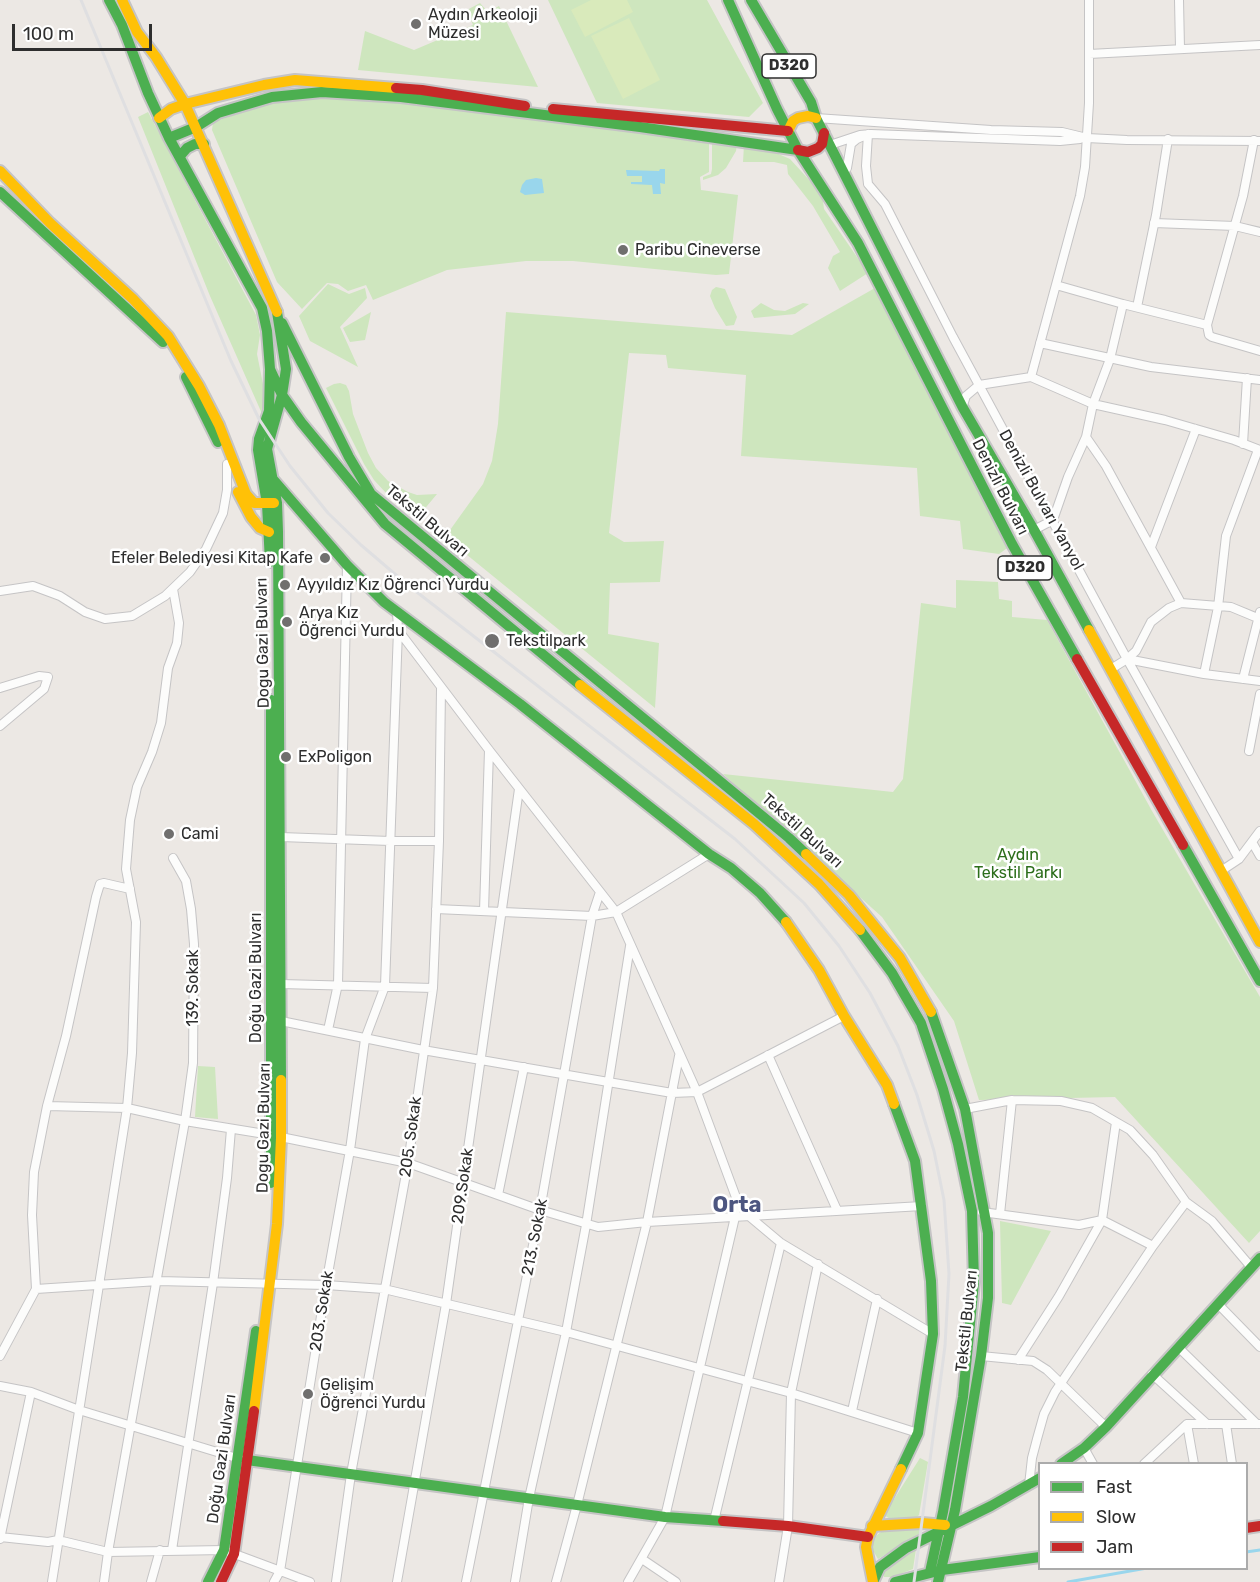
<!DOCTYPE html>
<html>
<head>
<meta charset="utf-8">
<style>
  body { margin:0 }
  #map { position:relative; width:1260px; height:1582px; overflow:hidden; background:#ece8e4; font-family:Rubik,sans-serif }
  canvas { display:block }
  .legend { position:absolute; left:1038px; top:1462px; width:210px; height:108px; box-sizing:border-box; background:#fff; border:2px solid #ababab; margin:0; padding:8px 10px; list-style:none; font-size:18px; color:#2e2e2e }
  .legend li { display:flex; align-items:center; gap:12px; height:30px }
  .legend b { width:30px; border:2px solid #ababab }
  .scale { position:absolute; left:12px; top:24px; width:140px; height:27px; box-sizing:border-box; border:3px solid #2e2e2e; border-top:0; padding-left:8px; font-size:18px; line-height:21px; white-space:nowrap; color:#2e2e2e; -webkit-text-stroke:4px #fff; paint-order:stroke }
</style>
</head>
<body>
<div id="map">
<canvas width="1260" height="1582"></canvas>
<ul class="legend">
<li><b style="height:8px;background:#4caf50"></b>Fast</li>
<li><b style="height:8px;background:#ffc107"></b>Slow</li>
<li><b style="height:8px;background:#c62828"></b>Jam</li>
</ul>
<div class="scale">100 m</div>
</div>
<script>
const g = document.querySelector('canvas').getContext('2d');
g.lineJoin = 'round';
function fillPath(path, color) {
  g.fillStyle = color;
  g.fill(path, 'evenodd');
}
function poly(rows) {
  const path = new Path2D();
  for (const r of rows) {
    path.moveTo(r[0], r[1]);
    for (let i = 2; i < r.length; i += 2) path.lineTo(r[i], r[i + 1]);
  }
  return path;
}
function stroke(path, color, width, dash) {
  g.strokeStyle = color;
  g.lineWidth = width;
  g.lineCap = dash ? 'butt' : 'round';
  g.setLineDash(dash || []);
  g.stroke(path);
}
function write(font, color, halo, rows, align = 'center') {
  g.font = font + ' Rubik,sans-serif';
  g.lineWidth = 5;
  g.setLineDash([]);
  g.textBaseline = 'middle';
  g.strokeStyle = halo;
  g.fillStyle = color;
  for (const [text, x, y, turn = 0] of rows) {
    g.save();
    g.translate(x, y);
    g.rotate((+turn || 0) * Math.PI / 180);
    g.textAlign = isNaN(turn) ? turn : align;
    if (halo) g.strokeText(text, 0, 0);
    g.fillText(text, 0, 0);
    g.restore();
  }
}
const green = poly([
  [548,0,707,0,763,103,749,117,597,103],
  [480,3,488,12,499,6,538,87,358,70,365,31,414,50,473,25,467,10],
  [285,98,373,99,540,117,709,141,709,172,700,177,701,190,738,195,729,274,716,275,573,261,526,261,447,270,373,300,366,285,348,291,338,284,327,283,302,309,277,282,212,130,213,122],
  [148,112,256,315,260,335,257,354,267,404,263,416,210,296,138,117],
  [712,140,737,144,736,151,726,168,718,175,703,180,703,177,711,174,712,169],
  [744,145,767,149,790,159,812,183,823,201,824,209,868,273,840,291,828,268,833,256,840,252,813,206,788,174,787,165,774,162,743,162],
  [328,284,349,294,365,288,367,298,340,327,358,367,310,341,299,316],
  [716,287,725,289,737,317,734,325,726,326,715,308,710,296,712,290],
  [875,288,1010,546,999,554,963,549,960,521,920,516,917,468,741,456,746,375,668,368,666,355,629,353,609,533,624,542,664,541,660,582,610,583,608,634,659,643,655,708,445,537,483,484,492,461,498,424,506,312,792,335],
  [761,303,774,310,785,311,803,303,809,304,795,314,754,318,751,311],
  [371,312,365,340,350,342,343,328],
  [340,383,346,385,349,391,353,414,368,453,376,468,388,481,408,492,417,495,437,494,417,518,386,493,374,480,364,464,326,388,334,384],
  [956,580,998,582,999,599,1012,601,1012,617,1047,620,1152,811,1260,997,1260,1231,1249,1243,1115,1097,979,1100,954,1021,882,917,723,774,893,792,903,779,921,603,956,608],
  [198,1066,215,1067,218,1119,195,1117],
  [1000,1221,1051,1231,1011,1305,1002,1303],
  [920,1458,928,1462,919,1515,916,1518,904,1520,890,1519,884,1515],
  [896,1527,921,1527,919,1534,878,1559,871,1547,872,1539,881,1532],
  [916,1549,913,1569,892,1577,884,1577,883,1571]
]);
const pitch = poly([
  [591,0,627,0,633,12,585,37,571,10],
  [629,18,660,80,623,99,591,36]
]);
const water = poly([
  [660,169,665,169,665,184,660,183,661,194,653,194,652,185,631,184,631,182,642,182,642,176,627,176,626,170,659,171],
  [536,178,542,179,544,193,525,195,520,192,522,185,526,180]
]);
const stream = poly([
  [1246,1552,1260,1550],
  [1068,1582,1147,1568]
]);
const street = poly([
  [1179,0,1180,48],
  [1089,54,1260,45],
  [816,118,991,130,1062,132,1087,138,1127,140,1260,141],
  [830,145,860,135,871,134,1060,141,1080,139],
  [847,168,851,144,857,139,868,134,866,166,868,184,885,204,953,337,1127,659,1239,859],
  [1154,223,1235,226,1260,232],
  [1123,304,1207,325,1209,335,1212,337,1260,351],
  [1137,307,1156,215,1168,139],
  [1207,325,1243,196,1254,140],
  [1040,343,1151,367,1260,380],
  [1031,377,1093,404,1165,420,1234,440,1260,450],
  [963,405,966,396,979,385,1031,377,1080,196,1085,167,1089,103,1089,0],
  [1086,437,1106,466,1181,603,1231,607,1260,619],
  [1243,444,1247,378],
  [1034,530,1053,520,1068,477,1086,437,1093,404,1110,359,1123,304,1056,285],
  [1151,547,1196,429],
  [0,591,33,586,60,596,85,612,105,619,132,616,165,596,190,572,206,549,223,513,227,490,227,464],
  [397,612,398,630,489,750,616,912,697,1092,737,1200,735,1217,665,1517,628,1582],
  [1127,659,1204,674,1260,681],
  [1111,669,1127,659,1136,651,1151,622,1169,608,1181,603],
  [1204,674,1218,607,1226,536,1258,450],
  [1243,679,1260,612],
  [0,688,39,676,48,677,44,689,0,726],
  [1249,751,1260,694],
  [281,837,390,841,439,841],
  [1252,842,1260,856],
  [1221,871,1239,859,1260,831],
  [436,909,592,916,616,912,709,854],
  [484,911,489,750],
  [281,984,433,988],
  [281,1021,423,1050,672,1093,697,1092,844,1016],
  [328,1030,338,984,347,565],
  [768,1055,837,1210],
  [47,1106,127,1108,185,1121,271,1135,408,1163,540,1210,598,1227,647,1222,922,1206],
  [965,1109,1012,1100,1061,1101,1092,1108,1116,1122],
  [498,1195,524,1067],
  [982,1212,1079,1225,1102,1220],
  [1000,1214,1012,1100],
  [750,1217,781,1243,933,1334],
  [1153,1246,1102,1220,1116,1122,1130,1130,1153,1155,1186,1202],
  [36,1289,158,1281,326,1285,384,1289,566,1332,791,1393,918,1433],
  [1218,1304,1260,1347],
  [1178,1347,1257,1424],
  [0,1356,36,1289,32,1215,34,1172,47,1106,66,1036,96,897,100,884,104,883,130,889],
  [981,1356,1033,1361,1047,1370,1106,1427],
  [1018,1360,1059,1296,1102,1220],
  [1152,1374,1207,1424],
  [0,1386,31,1392,79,1410,240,1459],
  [852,1411,877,1299],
  [1187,1424,1194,1464],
  [1226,1424,1232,1464],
  [1084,1448,1093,1464],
  [1144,1464,1187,1424,1260,1424],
  [1029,1485,1032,1458,1037,1439,1044,1414,1055,1392,1153,1246,1186,1202,1212,1221,1251,1267],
  [714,1521,781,1243],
  [0,1537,48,1542,58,1540,108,1552,224,1550,310,1582],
  [0,1539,31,1392],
  [172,1550,213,1283,227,1178,231,1129],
  [642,1559,676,1582],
  [52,1582,127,1108,132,1053,136,922,126,869,130,820,137,787,152,752,161,723,168,668,177,643,179,623,173,589],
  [104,1582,108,1552,185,1121,193,1063,194,944,191,909,186,881,173,858],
  [151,1582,160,1550],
  [274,1582,280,1571,326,1285,350,1150,365,1039,385,986,398,630],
  [336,1582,351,1474,408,1163,433,988,439,841,441,688],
  [397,1582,446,1304,519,789],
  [466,1582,540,1210,592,916,600,892],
  [515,1582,529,1498,566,1332,586,1225,630,946],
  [556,1582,577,1505,647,1222,679,1056],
  [779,1582,788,1526,791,1393,818,1264]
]);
const fast = poly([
  [109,0,122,25,148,93,169,138,262,308,267,331,270,369,269,411,259,439,258,450,267,504,270,562],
  [728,0,777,109,798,150,858,243,1012,544,1077,659],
  [751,0,811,102,816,118,963,408,1034,530,1089,630],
  [169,138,196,127,218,113,272,97,322,92,401,97,640,127,798,150],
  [180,156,187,148,195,144,204,144],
  [0,192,163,342],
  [277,312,286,369,282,395,267,449,277,503,278,532,281,1080],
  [282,323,349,457,371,494,789,838,806,854],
  [270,369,282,395,301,422,385,524,580,685],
  [186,377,218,442],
  [271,477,347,565,384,602,520,704,709,854,731,868,760,893,786,922],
  [271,700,271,1183],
  [1183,845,1260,981],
  [860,930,892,973,921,1023,943,1089,958,1144,972,1211,974,1282,963,1397,943,1512,930,1572],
  [931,1012,965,1109,988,1233,988,1298,981,1356,955,1510,938,1582],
  [894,1104,915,1161,931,1281,933,1334,918,1433,901,1469],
  [247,1460,665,1517,723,1521],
  [1061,1464,1084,1448,1106,1427,1260,1258],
  [208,1582,224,1550,256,1331],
  [873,1582,880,1567,906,1548,991,1506,1040,1478],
  [895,1582,942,1570,1040,1557]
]);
const slow = poly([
  [122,0,137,32,156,57,185,104,277,312],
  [159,118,171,109,185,104,264,85,295,80,396,88],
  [788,131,793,121,798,118,808,116,816,118],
  [0,171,50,223,133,299,168,336,199,386,219,425,246,494,254,503,274,503],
  [238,492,251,517,260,528,269,532],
  [1089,630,1260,942],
  [580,685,754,824,819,884,860,930],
  [806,854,849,895,900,958,931,1012],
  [786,922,819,970,844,1016,887,1085,894,1104],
  [254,1411,277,1224,281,1138,281,1080],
  [872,1526,922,1523,945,1525],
  [873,1582,866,1547,868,1537,901,1469]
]);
const jam = poly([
  [396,88,422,90,525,106],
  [553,109,788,131],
  [798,150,808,152,818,148,822,144,824,133],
  [1077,659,1183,845],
  [723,1521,788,1526,868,1537],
  [1246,1528,1260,1526],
  [221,1582,234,1554,254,1411]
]);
const rail = poly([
  [81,0,231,361,259,419,290,466,328,513,361,545,409,586,735,839,804,903,839,946,870,993,898,1046,917,1095,934,1151,944,1200,949,1274,945,1346,914,1582]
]);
const markers = [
  [416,24,6,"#706f6e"],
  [623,250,6,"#706f6e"],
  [325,558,6,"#706f6e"],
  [285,585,6,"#706f6e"],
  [287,622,6,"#706f6e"],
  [492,641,8,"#706f6e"],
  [286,757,6,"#706f6e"],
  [169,834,6,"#706f6e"],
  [308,1394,6,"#706f6e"]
];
const shields = [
  [789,66,54],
  [1025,568,54]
];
const shieldNames = [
  ["D320",789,66],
  ["D320",1025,568]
];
const poiNames = [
  ["Aydın Arkeoloji",428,15],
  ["Müzesi",428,33],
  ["Paribu Cineverse",635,250],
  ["Efeler Belediyesi Kitap Kafe",313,558,"right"],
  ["Ayyıldız Kız Öğrenci Yurdu",297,585],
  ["Arya Kız",299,613],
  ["Öğrenci Yurdu",299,631],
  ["Tekstilpark",506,641],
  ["ExPoligon",298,757],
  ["Cami",181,834],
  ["Gelişim",320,1385],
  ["Öğrenci Yurdu",320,1403]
];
const streetNames = [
  ["Denizli Bulvarı",1000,487,63],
  ["Denizli Bulvarı Yanyol",1041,500,61],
  ["Tekstil Bulvarı",427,521,40],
  ["Dogu Gazi Bulvarı",263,643,-91],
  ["Tekstil Bulvarı",802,831,42],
  ["Doğu Gazi Bulvarı",256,978,-90],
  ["139. Sokak",193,988,-90],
  ["Dogu Gazi Bulvarı",264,1128,-89],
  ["205. Sokak",411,1137,-82],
  ["209.Sokak",463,1186,-82],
  ["213. Sokak",535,1237,-79],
  ["203. Sokak",322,1311,-81],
  ["Tekstil Bulvarı",967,1321,-84],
  ["Doğu Gazi Bulvarı",222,1459,-82]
];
const parkNames = [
  ["Aydın",1018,855],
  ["Tekstil Parkı",1018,873]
];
const districtNames = [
  ["Orta",737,1206]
];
fillPath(green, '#cee6be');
fillPath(pitch, '#d9eabb');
fillPath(water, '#99d6ec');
stroke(stream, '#99d6ec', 3);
stroke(street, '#c5c4c5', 10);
stroke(fast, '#c5c4c5', 14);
stroke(slow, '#c5c4c5', 14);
stroke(jam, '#c5c4c5', 14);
stroke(street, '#fcfcfb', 8);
stroke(fast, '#4caf50', 10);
stroke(slow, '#ffc107', 10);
stroke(jam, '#c62828', 10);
stroke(rail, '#dfdfe1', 3);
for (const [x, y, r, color] of markers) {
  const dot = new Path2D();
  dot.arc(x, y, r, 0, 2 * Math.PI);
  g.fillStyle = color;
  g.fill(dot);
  stroke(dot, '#fff', 2);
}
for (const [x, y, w] of shields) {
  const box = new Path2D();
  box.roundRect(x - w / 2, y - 12, w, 24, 4.5);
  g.fillStyle = '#fff';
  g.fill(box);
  stroke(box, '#2e2e2e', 1.5);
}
write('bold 15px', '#2e2e2e', null, shieldNames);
write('16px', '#2e2e2e', '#fff', poiNames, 'left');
write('16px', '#2e2e2e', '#fff', streetNames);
write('16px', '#2c6e1b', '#fff', parkNames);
write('bold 22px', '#4d5680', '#fff', districtNames);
</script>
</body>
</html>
